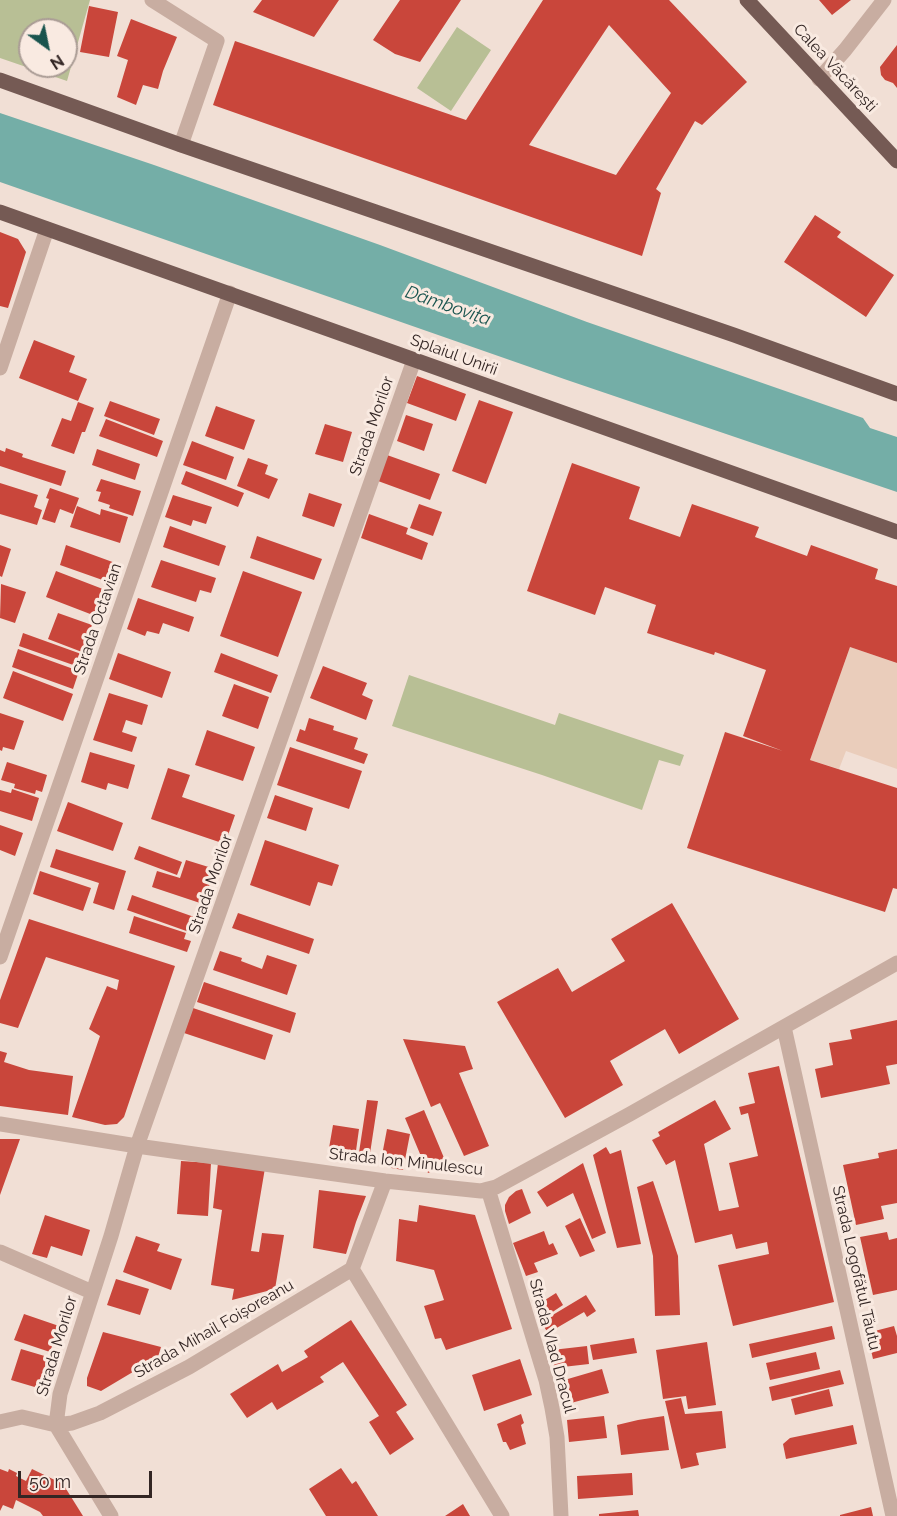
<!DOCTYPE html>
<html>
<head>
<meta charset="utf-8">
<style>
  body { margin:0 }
  #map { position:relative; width:897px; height:1516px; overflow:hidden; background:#f1dfd5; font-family:Raleway,sans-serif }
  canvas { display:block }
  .north { position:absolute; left:18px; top:18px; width:60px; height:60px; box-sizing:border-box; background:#f9eae1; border:2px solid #aa9c95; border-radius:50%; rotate:147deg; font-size:16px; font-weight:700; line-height:24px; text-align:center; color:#332624 }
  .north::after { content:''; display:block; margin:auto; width:21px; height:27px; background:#19544e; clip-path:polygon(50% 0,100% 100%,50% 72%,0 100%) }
  .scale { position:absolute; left:18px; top:1471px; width:134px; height:27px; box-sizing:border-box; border:3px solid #332624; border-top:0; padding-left:8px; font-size:18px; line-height:21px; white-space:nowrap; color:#332624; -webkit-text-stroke:4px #f9eae1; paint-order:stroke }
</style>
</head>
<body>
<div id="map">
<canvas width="897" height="1516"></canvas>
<div class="north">N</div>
<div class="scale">50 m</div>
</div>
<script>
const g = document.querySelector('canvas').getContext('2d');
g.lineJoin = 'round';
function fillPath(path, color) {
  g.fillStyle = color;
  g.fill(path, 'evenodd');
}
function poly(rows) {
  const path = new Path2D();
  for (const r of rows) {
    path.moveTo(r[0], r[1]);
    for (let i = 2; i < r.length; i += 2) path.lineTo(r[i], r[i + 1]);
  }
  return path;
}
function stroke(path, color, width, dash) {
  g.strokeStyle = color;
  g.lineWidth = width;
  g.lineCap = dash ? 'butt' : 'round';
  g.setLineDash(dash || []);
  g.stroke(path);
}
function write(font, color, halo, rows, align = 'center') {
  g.font = font + ' Raleway,sans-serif';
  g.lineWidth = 6;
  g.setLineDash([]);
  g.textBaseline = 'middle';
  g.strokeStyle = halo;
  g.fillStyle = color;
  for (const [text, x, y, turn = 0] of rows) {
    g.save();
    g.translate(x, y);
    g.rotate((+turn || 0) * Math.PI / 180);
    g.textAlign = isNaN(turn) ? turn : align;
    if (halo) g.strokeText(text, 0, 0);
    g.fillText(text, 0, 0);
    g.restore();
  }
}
const green = poly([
  [0,0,90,0,67,81,0,58],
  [30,30,66,30,66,66,30,66],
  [457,27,491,50,451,111,417,88],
  [409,675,555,725,559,713,684,755,680,766,659,760,642,810,542,775,392,726]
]);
const plaza = poly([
  [850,647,897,663,897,769,846,751,839,769,810,760]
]);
const water = poly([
  [0,113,154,165,380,245,587,322,863,418,870,428,897,437,897,492,567,380,0,182]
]);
const building = poly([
  [262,0,339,0,314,37,253,12],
  [400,0,461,0,420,62,395,54,373,40],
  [543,0,669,0,747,82,702,125,695,121,656,189,661,193,642,256,213,105,235,41,466,120],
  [609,25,671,93,616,175,529,145],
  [819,0,851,0,832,15],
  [89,6,118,12,109,57,80,52],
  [131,19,177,37,163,71,158,89,143,85,136,105,117,97,128,60,117,56],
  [897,45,897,88,893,83,885,80,881,75,880,67],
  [815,215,841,232,837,237,894,275,866,317,784,262],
  [0,232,18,239,26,252,8,308,0,306],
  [34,340,75,356,69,372,87,379,78,401,19,378],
  [417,376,466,394,456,421,407,403],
  [479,400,513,412,486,484,452,471],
  [110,401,160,419,154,435,104,416],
  [78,402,94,408,85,432,82,432,74,454,51,446,62,418,71,421],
  [216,406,255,420,244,450,205,436],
  [406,415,433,424,424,451,397,441],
  [106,419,163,441,157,457,99,436],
  [325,424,352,432,343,462,315,454],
  [192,441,234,457,226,480,183,465],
  [6,448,23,454,22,457,66,471,61,486,0,466,0,450,5,452],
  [97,449,140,464,135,480,92,465],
  [387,455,440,474,430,500,378,481],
  [248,458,268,465,265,474,278,479,269,499,237,486],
  [572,463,640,487,629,519,680,537,692,504,759,527,755,537,807,556,811,545,878,569,875,579,897,586,897,663,850,647,810,760,897,788,897,889,893,888,885,912,687,848,725,732,783,751,743,736,766,670,715,652,714,655,647,633,656,605,605,587,595,615,527,591],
  [186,471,244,493,238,507,181,484],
  [101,479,141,491,133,516,109,508,110,505,98,501,101,492,96,491],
  [0,483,38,495,34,507,42,510,37,525,0,514],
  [50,488,79,498,73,514,60,509,55,523,42,519,49,499,46,498],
  [309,493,342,504,334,527,302,516],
  [173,495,212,507,206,524,193,520,191,526,165,517],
  [419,504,442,512,433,536,410,528],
  [77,506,100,515,101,509,128,517,120,543,70,527],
  [369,514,408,528,406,534,428,543,422,560,361,538],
  [170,526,226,546,219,566,163,547],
  [257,536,322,559,314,580,250,558],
  [0,545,11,549,2,577,0,576],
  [66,545,118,564,111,583,60,565],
  [161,560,216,578,211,593,200,590,196,602,151,587],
  [56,571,108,591,98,617,46,597],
  [243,571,302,592,278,657,220,636],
  [1,584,26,592,15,623,0,618],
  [138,598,194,617,189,632,163,623,159,634,147,631,145,636,127,629],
  [58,613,92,625,82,652,48,639],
  [23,633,84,655,79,667,19,646],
  [18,649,79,671,73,689,12,667],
  [118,653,171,672,162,698,109,679],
  [221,653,278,675,271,693,214,672],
  [323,666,367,683,362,695,373,700,366,720,310,698],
  [13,671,73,694,63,721,3,698],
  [234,684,269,697,258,729,222,716],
  [109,693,148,705,142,725,126,720,122,732,137,737,132,752,93,740],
  [0,713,24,721,14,750,3,747,2,751,0,750],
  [309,718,334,726,333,730,358,738,354,749,368,754,364,764,296,741,300,729,305,731],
  [207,730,255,747,243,781,195,765],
  [290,747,362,771,349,809,277,785],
  [90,752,135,765,128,789,108,783,106,790,81,782],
  [7,762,47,775,42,792,36,790,35,794,14,788,15,784,1,780],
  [168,768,190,775,182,797,235,815,225,844,151,819],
  [12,789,39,798,32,821,0,811,0,790,11,793],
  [275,795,313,808,306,831,267,818],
  [68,802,123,823,113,851,57,831],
  [0,825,23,833,15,856,0,850],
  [265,840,339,865,332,886,318,882,310,906,250,885],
  [139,846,182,862,177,875,134,859],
  [56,849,126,871,114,910,93,903,99,883,50,867],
  [186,860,215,869,203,904,152,887,157,871,180,878],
  [40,871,91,888,83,911,33,894],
  [132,895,197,918,192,933,127,910],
  [672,903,739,1019,679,1054,665,1029,610,1061,623,1085,565,1118,497,1002,558,968,572,992,625,961,611,939],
  [238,913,314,939,309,954,232,928],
  [134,916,186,933,184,939,191,941,187,952,129,933],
  [29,919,175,966,124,1117,117,1124,105,1125,72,1117,100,1036,89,1029,107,986,117,990,119,980,46,957,18,1028,0,1023,0,1000],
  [220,951,242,958,241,961,262,969,267,955,297,965,287,995,213,970],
  [204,982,296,1013,290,1033,197,1002],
  [193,1008,273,1035,265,1060,184,1033],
  [897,1020,897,1064,886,1066,890,1084,821,1098,815,1069,833,1065,829,1043,852,1039,850,1030],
  [403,1039,465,1046,473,1069,459,1073,489,1146,464,1156,440,1103,431,1107],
  [0,1051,7,1053,4,1062,29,1070,73,1076,68,1115,0,1106],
  [779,1066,834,1302,733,1326,718,1265,769,1254,767,1242,736,1249,732,1234,695,1243,675,1160,666,1165,652,1140,660,1136,658,1132,715,1100,731,1129,704,1144,719,1211,739,1207,729,1163,758,1156,748,1113,741,1115,739,1107,755,1103,748,1073],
  [367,1100,378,1101,369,1160,358,1159],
  [424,1110,447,1165,428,1173,405,1118],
  [333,1125,359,1129,355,1158,328,1154],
  [387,1129,410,1134,403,1170,380,1166],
  [0,1139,20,1139,0,1195],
  [606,1147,610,1154,621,1150,641,1244,617,1248,593,1155],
  [897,1149,897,1203,881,1206,884,1219,856,1225,843,1165,879,1158,878,1153],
  [181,1161,211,1163,208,1216,177,1214],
  [218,1163,265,1168,251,1251,259,1252,262,1233,284,1235,275,1289,232,1300,234,1289,211,1285,222,1210,213,1208],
  [583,1163,606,1233,592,1239,573,1193,547,1207,537,1192],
  [653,1181,678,1256,680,1315,655,1316,653,1256,637,1187],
  [522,1189,531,1213,509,1224,505,1211,505,1205,509,1197,516,1191],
  [319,1190,366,1196,356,1222,346,1254,313,1248],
  [419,1205,475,1215,512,1329,446,1350,441,1338,435,1339,424,1306,444,1300,434,1270,396,1261,399,1219,417,1222],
  [45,1215,90,1230,82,1256,51,1246,47,1258,32,1254],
  [580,1218,595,1251,580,1257,565,1226],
  [544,1231,549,1245,553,1243,558,1254,534,1263,538,1272,526,1276,513,1243],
  [887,1232,889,1240,897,1238,897,1290,873,1295,860,1237],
  [136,1236,160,1244,157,1251,182,1259,171,1290,123,1272],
  [116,1279,149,1289,140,1315,107,1305],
  [556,1293,563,1305,542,1319,534,1307],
  [586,1295,596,1311,587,1317,584,1312,548,1333,541,1322],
  [24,1314,59,1326,50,1352,14,1340],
  [351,1320,407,1405,396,1412,414,1439,390,1455,369,1422,379,1416,343,1362,320,1377,324,1382,277,1410,272,1402,247,1418,230,1394,278,1364,282,1372,308,1357,304,1351],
  [832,1326,835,1339,752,1358,749,1344],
  [894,1326,897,1336,897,1353,873,1359,867,1333],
  [103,1332,161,1347,158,1357,101,1391,87,1386,87,1378],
  [634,1338,637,1353,593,1360,590,1345],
  [707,1342,716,1405,688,1409,686,1396,663,1399,656,1350],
  [587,1346,589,1364,554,1368,552,1350],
  [21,1349,48,1357,38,1388,11,1380],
  [816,1352,820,1369,770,1380,766,1363],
  [520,1359,532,1395,484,1411,472,1375],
  [602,1369,609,1393,567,1404,561,1381],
  [840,1370,844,1384,772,1401,769,1387],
  [829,1389,833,1406,795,1415,791,1399],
  [681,1398,685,1414,722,1411,726,1448,696,1453,699,1465,681,1469,665,1401],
  [521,1414,524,1423,521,1425,526,1444,510,1450,506,1442,503,1442,497,1424],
  [604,1416,607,1438,569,1442,567,1420],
  [664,1416,669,1450,621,1455,617,1425,638,1420],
  [853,1425,857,1444,786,1459,783,1444,790,1438],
  [341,1468,352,1484,356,1481,378,1516,326,1516,309,1489],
  [0,1469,8,1472,9,1469,17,1473,16,1476,26,1481,32,1469,63,1484,83,1516,43,1516,40,1512,16,1500,13,1509,3,1505,0,1511],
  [632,1473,633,1495,578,1499,577,1476],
  [463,1504,470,1516,445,1516],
  [871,1507,873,1516,840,1516,840,1515],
  [638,1510,639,1516,599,1516,599,1514]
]);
const minor = poly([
  [152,0,217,41,181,145],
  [819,79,845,50,884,0],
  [0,368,47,229],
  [0,957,230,293],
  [784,1027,893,1516],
  [0,1124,137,1146,385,1181,481,1191,488,1189,496,1187,630,1114,897,963],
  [488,1189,546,1380,552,1408,557,1437,561,1516],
  [0,1252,92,1292],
  [352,1269,502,1516],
  [0,1422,22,1417,56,1425,72,1423,100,1413,189,1367,352,1269,385,1181],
  [56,1425,60,1394,111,1236,137,1146,414,360],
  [56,1425,111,1516]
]);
const major = poly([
  [747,0,897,161],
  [0,80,181,145,734,335,897,394],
  [0,212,897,532]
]);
const streetNames = [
  ["Calea Văcărești",835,68,47],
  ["Splaiul Unirii",454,355,20],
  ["Strada Morilor",372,426,-71],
  ["Strada Octavian",98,619,-71],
  ["Strada Morilor",211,884,-71],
  ["Strada Ion Minulescu",406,1162,6],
  ["Strada Logofătul Tăutu",856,1268,77],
  ["Strada Mihail Foișoreanu",214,1329,-30],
  ["Strada Morilor",57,1346,-73],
  ["Strada Vlad Dracul",552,1346,75]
];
const waterNames = [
  ["Dâmbovița",448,306,19]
];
fillPath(green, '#b8bf95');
fillPath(plaza, '#eacdbb');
fillPath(water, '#74aea7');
fillPath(building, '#c9463b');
stroke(minor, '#c8ada1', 15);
stroke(major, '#755a54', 15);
write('16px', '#332624', '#f9eae1', streetNames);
write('italic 18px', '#19544e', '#f9eae1', waterNames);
</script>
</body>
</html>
